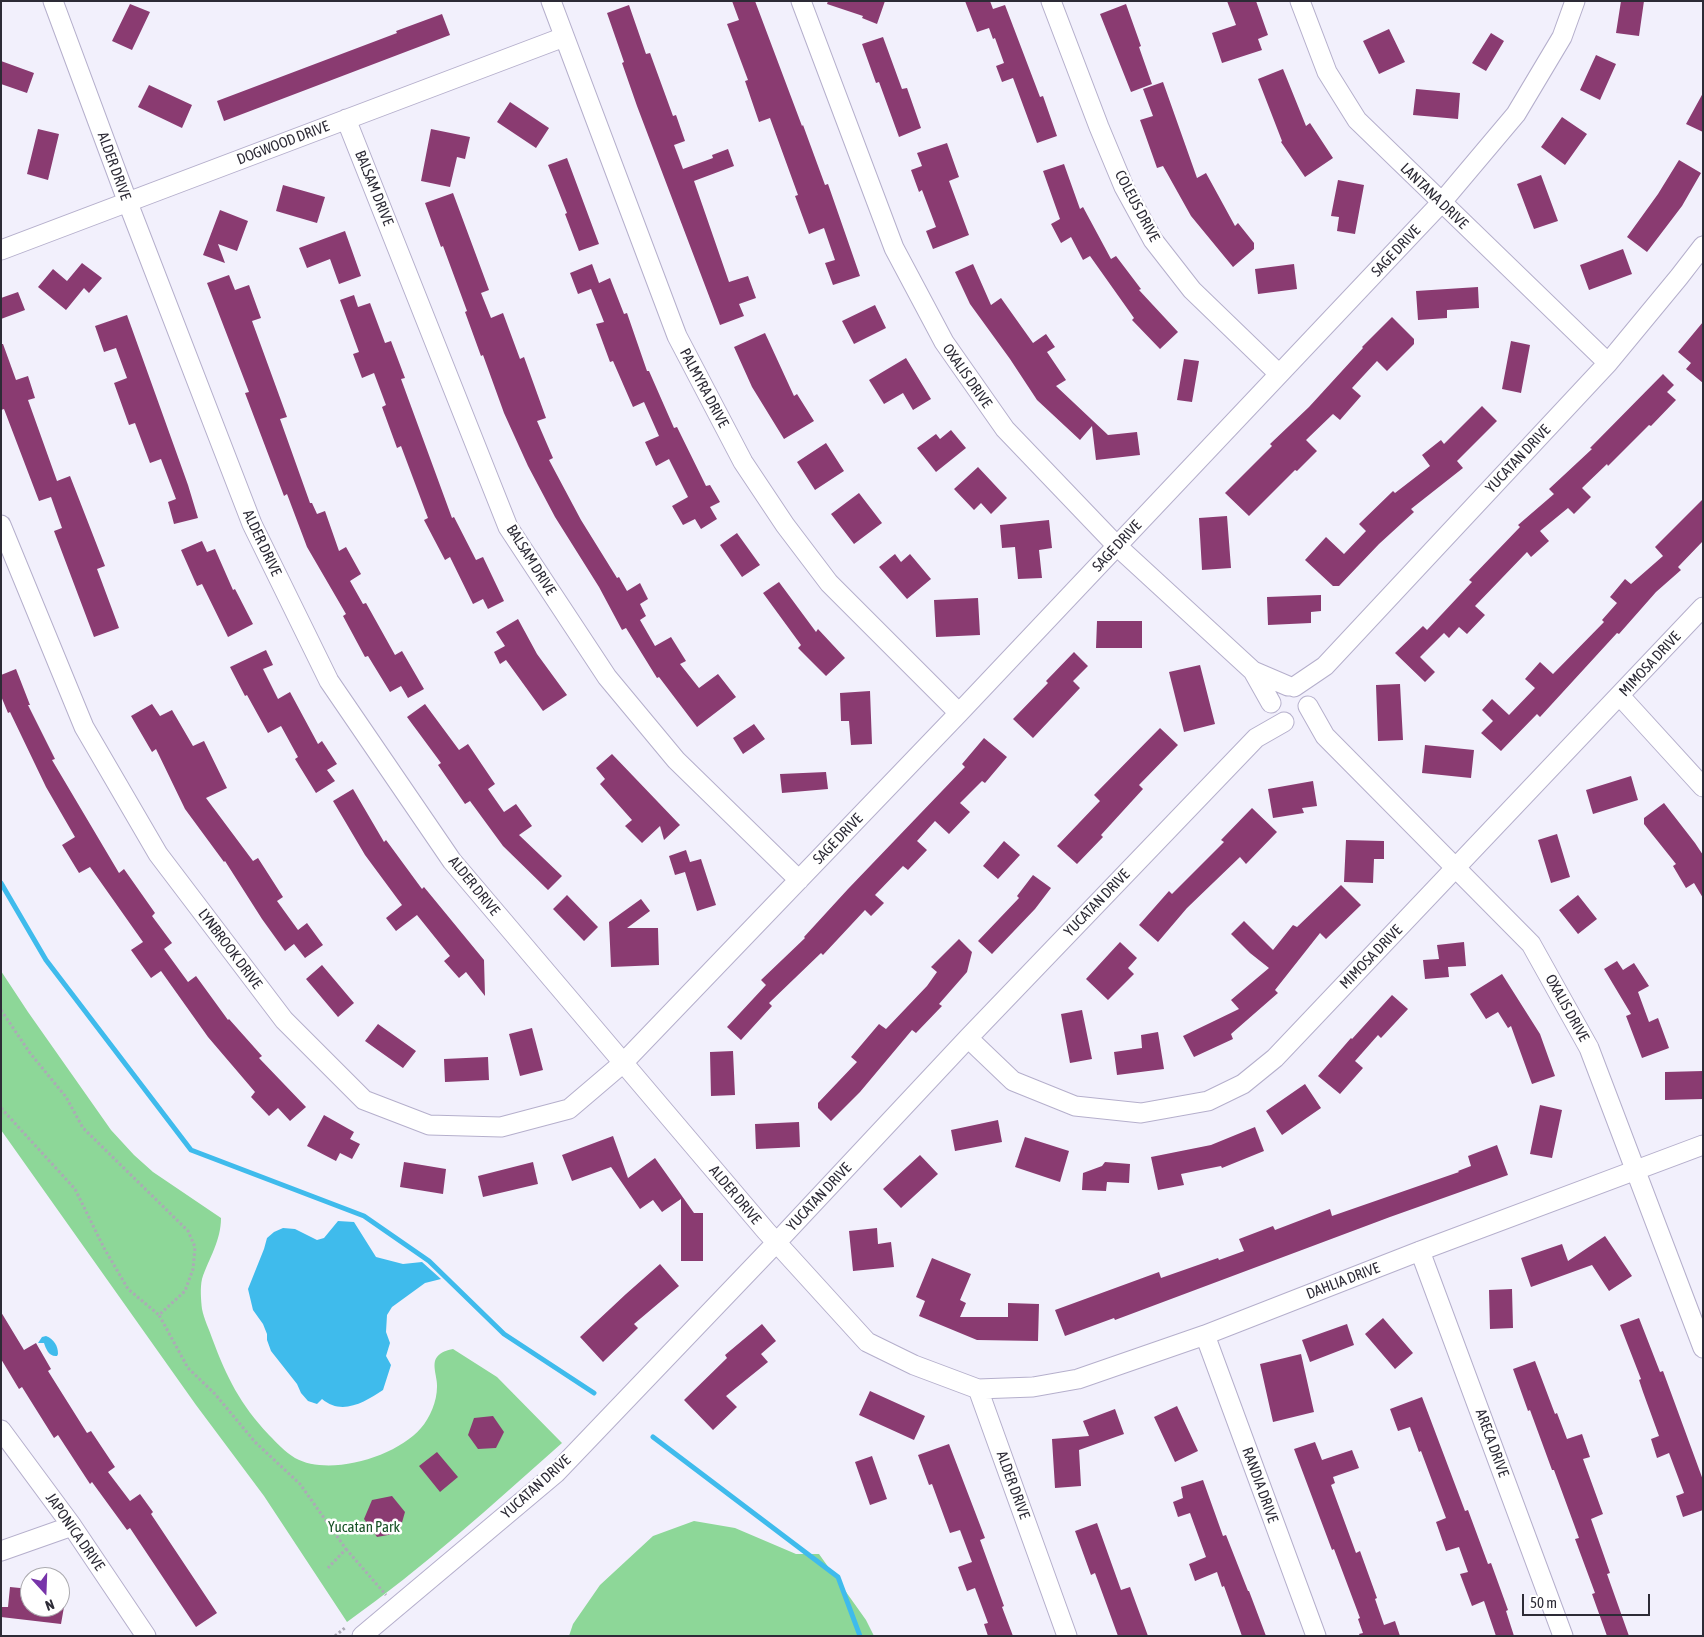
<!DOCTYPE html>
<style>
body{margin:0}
#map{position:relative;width:1704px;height:1637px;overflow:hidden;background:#f2f0fc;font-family:"Asap Condensed",sans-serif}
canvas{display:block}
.frame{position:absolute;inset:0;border:2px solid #2d2b36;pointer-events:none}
.north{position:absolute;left:20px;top:1567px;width:50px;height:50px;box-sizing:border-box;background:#fff;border:1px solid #abaaaf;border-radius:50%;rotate:160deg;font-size:14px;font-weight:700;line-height:20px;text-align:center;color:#2d2b36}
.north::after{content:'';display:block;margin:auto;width:18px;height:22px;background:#7734a9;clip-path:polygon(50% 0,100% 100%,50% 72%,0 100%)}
.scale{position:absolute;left:1522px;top:1594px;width:128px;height:22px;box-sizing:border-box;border:2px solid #2d2b36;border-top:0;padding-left:6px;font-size:15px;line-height:18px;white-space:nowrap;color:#2d2b36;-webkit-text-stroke:4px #fff;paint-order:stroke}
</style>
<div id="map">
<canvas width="1704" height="1637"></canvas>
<div class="frame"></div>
<div class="north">N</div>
<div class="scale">50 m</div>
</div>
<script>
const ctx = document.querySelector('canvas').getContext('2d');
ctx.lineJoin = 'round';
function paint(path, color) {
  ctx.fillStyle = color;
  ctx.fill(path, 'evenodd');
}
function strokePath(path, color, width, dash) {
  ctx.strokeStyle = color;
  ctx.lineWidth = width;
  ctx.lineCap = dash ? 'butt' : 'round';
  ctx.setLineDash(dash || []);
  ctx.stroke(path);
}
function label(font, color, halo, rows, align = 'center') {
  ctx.font = font + ' "Asap Condensed",sans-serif';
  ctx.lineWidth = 5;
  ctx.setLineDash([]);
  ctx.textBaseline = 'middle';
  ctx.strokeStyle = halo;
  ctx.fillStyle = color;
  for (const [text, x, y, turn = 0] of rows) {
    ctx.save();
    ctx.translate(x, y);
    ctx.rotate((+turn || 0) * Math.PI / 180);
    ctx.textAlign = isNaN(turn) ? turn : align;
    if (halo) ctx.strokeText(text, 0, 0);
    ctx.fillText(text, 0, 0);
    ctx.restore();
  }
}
paint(new Path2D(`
 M1 971 28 1012 111 1130 134 1155 153 1172 221 1218C221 1241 209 1258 202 1279 200 1288 201 1300 202 1309 204 1319 209 1329 212 1338 227 1378 240 1404 269 1435 277 1443 285 1452 295 1458 329 1477 396 1457 421 1428 430 1418 437 1401 437 1387 438 1379 431 1364 437 1357 441 1352 447 1350 453 1349L497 1377 562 1443C492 1505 423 1568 347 1622L264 1496 196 1405 1 1130Z
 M694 1521 735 1528 796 1554H819L866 1620 874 1636H569L573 1624 600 1585 653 1536Z`), '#8dd798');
paint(new Path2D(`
 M338 1221 354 1222 376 1257 403 1264 422 1262 441 1279 425 1283 392 1307 387 1315 386 1332 390 1343 386 1356 391 1365 383 1390C365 1402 342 1416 322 1399L317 1404 308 1401 301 1393 297 1384 271 1351 267 1340V1334L263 1324 253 1310 248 1289 264 1249 267 1238 274 1232 283 1228 295 1229 317 1240 324 1238Z
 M46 1336C54 1339 58 1346 58 1354L57 1356C49 1357 46 1349 44 1343H38L42 1337Z`), '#3fbbec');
strokePath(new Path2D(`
 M1 883 46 960 191 1150 364 1216 429 1261 504 1334 594 1393
 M653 1437 838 1577 860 1636`), '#3fbbec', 5);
paint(new Path2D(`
 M732 1H755L802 126 803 125 825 185 828 184 860 276 833 285 825 263 835 260 824 228 809 234 795 196 798 195 770 118 759 122 745 81 748 80 727 24 739 20Z
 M828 1H885L877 24 862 18 863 16 827 4Z
 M965 1H990L993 9 1005 5 1040 97 1043 96 1057 136 1037 143 1013 78 1002 82 996 66 1004 63 995 38 993 39 989 28 977 32Z
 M1227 1H1256L1268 35 1258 39 1262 50 1222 63 1212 33 1236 25Z
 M1621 1H1644L1639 36 1616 33Z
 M130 4 150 12 132 50 112 41Z
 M1126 4 1141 46 1139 47 1152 84 1131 92 1100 14Z
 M629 5 646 54 650 53 673 116 676 115 685 141 674 145 683 169 713 158 712 155 728 149 734 166 694 181 729 282 748 276 756 298 739 304 744 316 720 325 637 106 622 63 624 62 607 13Z
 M442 14 450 35 224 121 217 101 397 33 396 31Z
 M1389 29 1405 62 1379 74 1363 41Z
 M1491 33 1504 41 1486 71 1472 63Z
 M883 37 902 89 907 88 921 128 899 137 879 82 876 83 862 44Z
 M1596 55 1616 64 1600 100 1580 90Z
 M1 61 34 73 27 93 1 84Z
 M1283 69 1306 126 1310 123 1333 158 1305 177 1281 142 1282 141 1258 79Z
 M1163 82 1197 178 1206 173 1235 226 1238 223 1254 243V249L1233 267 1191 216 1163 166 1157 168 1140 120 1153 116 1143 89Z
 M149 85 192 105 182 128 138 107Z
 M1416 89 1460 93 1458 119 1413 115Z
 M1703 93V132L1686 124Z
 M510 102 549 128 536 148 497 122Z
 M1562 117 1587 134 1565 165 1541 147Z
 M38 129 59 134 48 180 27 174Z
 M431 129 470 137 465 159 457 157 450 187 421 181Z
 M947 143 959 177 949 181 969 235 933 249 926 231 936 227 922 190 919 192 911 170 922 166 917 153Z
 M567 158 599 244 579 251 565 214 567 213 548 165Z
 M1679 160 1701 173 1682 206 1647 252 1627 237 1658 194Z
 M1064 164 1080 209 1083 207 1111 259 1116 256 1141 289 1139 290 1178 332 1160 349 1132 320 1134 318 1090 256 1083 260 1071 237 1061 243 1051 224 1060 219 1043 171Z
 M1541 175 1558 221 1534 229 1517 184Z
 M1338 180 1364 185 1355 234 1337 231 1339 217 1331 216Z
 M283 185 325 197 317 223 276 211Z
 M453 193 489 290 481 293 491 318 503 313 520 359 524 357 546 418 537 421 553 458 549 460 581 520 617 578 619 577 627 591 640 583 648 599 640 604 646 616 640 620 655 646 671 637 686 661 680 664 699 688 718 674 736 697 697 727 659 677 657 678 626 628 622 630 599 587 555 517 528 466 504 413 483 355 481 356 465 312 467 311 443 246 441 247 425 203Z
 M220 210 248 221 237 251 218 244 225 263 203 255Z
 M345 231 361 276 339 284 330 259 307 268 299 248Z
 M1623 249 1632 274 1589 290 1580 265Z
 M82 263 102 278 89 293 84 288 66 310 38 287 53 269 67 281Z
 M592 264 599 283 610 278 624 314 627 313 647 371H649L674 428 677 427 706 486 710 485 720 502 710 507 717 519 701 529 695 519 683 525 672 506 688 497 669 459 656 466 645 442 659 436 644 402 633 407 613 361 610 362 596 324 604 322 591 289 578 294 570 273Z
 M973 264 991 305 1001 298 1033 343 1046 334 1055 347 1047 352 1066 380 1056 386 1108 435 1137 432 1140 455 1096 460 1092 426 1080 440 1037 400 1010 359 970 304 955 272Z
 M1294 264 1297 289 1258 294 1255 269Z
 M229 275 235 290 249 285 261 318 252 321 287 417 280 419 310 503H312L317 514 325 511 339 551 346 547 361 574 350 581 363 604 366 603 395 655 402 651 424 689 408 698 401 686 390 692 368 656 365 657 343 616 346 614 307 547 287 494 284 496 245 393 249 392 207 283Z
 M1478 287 1479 308 1447 310V318L1418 320 1416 291Z
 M18 292 25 310 1 319V298Z
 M354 295 358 307 370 303 385 343 391 341 405 378 401 379 452 518 454 517 476 560 483 557 504 601 488 609 483 599 473 604 450 557 445 560 424 520 428 518 401 446 397 448 382 407 386 405 374 373 362 378 353 354 359 352 340 300Z
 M875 305 886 328 854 344 842 321Z
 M127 315 188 485 198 518 174 524 168 502 176 499 161 459 150 463 135 423 129 425 114 383 127 378 116 348 104 352 95 326Z
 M1392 317 1414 339V344L1387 371 1377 361 1352 388 1361 396 1340 420 1333 414 1306 440 1317 451 1297 471 1295 470 1249 516 1225 493 1272 446 1270 444 1309 407 1363 348 1362 347Z
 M1703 322V383L1686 369 1691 363 1678 352Z
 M765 333 794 396 797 394 814 421 784 439 752 387 734 347Z
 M1511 341 1530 345 1521 393 1502 389Z
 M1 344H3L16 380 28 376 35 398 28 400 57 481 70 476 105 566 97 569 119 628 94 637 54 531 62 528 51 497 39 501 4 409 1 410Z
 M906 358 931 399 913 410 903 393 884 404 869 380Z
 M1184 359 1199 361 1192 402 1177 400Z
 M1663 374 1674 385 1667 392 1676 400 1651 426 1649 425 1608 466 1607 464 1582 488 1591 497 1574 514 1568 508 1540 531 1549 541 1531 557 1527 552 1475 606 1485 615 1467 634 1459 627 1449 638 1444 633 1420 657 1435 672 1425 682 1395 653 1423 626 1427 630 1472 582 1469 580 1520 527 1518 525 1554 494 1549 489 1592 449 1590 448Z
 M1482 406 1497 421 1457 461 1463 468 1411 509 1414 512 1379 544 1339 586H1333L1305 560 1326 537 1344 554 1366 531 1359 524 1393 491 1395 493 1430 466 1422 455 1441 440 1444 444Z
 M951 430 966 448 936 472 917 448 936 434 940 439Z
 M826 443 844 471 815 490 797 462Z
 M978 467 1007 498 991 514 981 503 974 510 954 489Z
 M859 493 882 523 854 544 831 514Z
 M1703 499V541L1678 567 1681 570 1656 592 1619 634 1617 633 1540 717 1537 714 1501 751 1481 733 1493 721 1482 710 1492 699 1509 715 1535 688 1525 679 1540 662 1553 674 1604 622 1602 620 1617 603 1610 597 1625 579 1631 584 1663 556 1655 547Z
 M1227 516 1231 568 1202 570 1199 518Z
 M1049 520 1052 548 1039 550 1042 578 1018 579 1015 547 1002 548 1000 525Z
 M737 533 760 565 742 577 720 545Z
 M202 541 207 552 215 549 233 590 235 589 253 624 228 637 202 584 197 586 181 550Z
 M895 554 901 562 910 554 931 579 907 599 879 567Z
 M779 582 816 632 818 629 845 658 826 676 798 648 801 645 763 593Z
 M1321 595V611L1311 612V623L1268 625 1267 597Z
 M978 598 980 635 936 637 934 600Z
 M518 619 537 654 567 695 543 711 506 660 500 664 494 652 505 646 496 632Z
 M1097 621H1142V648H1096Z
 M266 650 273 665 263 669 278 699 290 692 318 744 322 741 337 764 327 770 335 781 316 793 295 759 298 757 281 726 268 733 247 695 245 696 230 667Z
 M1074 652 1088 666 1073 681 1080 688 1033 738 1013 719 1048 683 1046 681Z
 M1200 665 1215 724 1184 732 1169 672Z
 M16 669 30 705H28L55 759 52 760 119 873 124 869 155 913 152 916 172 943 164 949 188 982 196 976 228 1020 229 1019 262 1056 259 1058 306 1107 290 1121 278 1108 269 1116 251 1097 255 1092 208 1037 161 971 151 978 131 950 143 942 90 867 79 873 62 845 75 837 46 787 10 712 8 713 1 696V675Z
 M1400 684 1403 740 1378 741 1376 685Z
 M870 691 872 744 851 745 849 721H841L840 693Z
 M152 704 160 716 172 710 193 746 204 741 227 788 206 798 253 861 258 858 283 897 277 901 298 930 307 923 323 945 305 958 294 944 285 951 262 919 225 861 224 862 185 809 156 749 152 752 131 716Z
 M425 704 459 750 468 744 495 784 488 789 504 812 516 804 532 826 519 835 562 876 548 890 503 846 470 801 465 804 438 765 441 763 407 717Z
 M754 724 765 739 743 754 733 738Z
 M1160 728 1178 745 1139 785 1143 789 1101 835 1103 837 1077 864 1057 846 1100 801 1094 795Z
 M984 738 1007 757 985 783 982 781 960 803 970 812 949 834 935 821 917 841 927 850 908 870 903 866 875 895 884 903 871 916 865 910 823 955 821 953 769 1003 772 1006 741 1040 727 1027 766 985 761 980 805 938 804 937 848 889 965 767 962 764Z
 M1425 745 1474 750 1471 778 1422 773Z
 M612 754 680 825 664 840 660 826 642 843 625 826 632 820 600 784 605 779 596 768Z
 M826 772 828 789 782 793 780 774Z
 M1631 776 1638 800 1593 814 1586 790Z
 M1313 781 1317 806 1302 808 1304 813 1273 818 1268 789Z
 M353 789 384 842 386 840 422 889 424 887 484 960 485 996 466 972 459 978 444 961 450 956 417 915 396 931 386 918 402 905 365 855 333 801Z
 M1664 803 1695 843 1703 855V898L1694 883 1686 888 1673 866 1676 864 1644 824V818Z
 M1252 808 1277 832 1246 864 1240 857 1187 908 1158 942 1139 925 1169 891 1172 894 1224 842 1221 840Z
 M1557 834 1570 877 1551 883 1538 840Z
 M1346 840 1384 841V859H1374L1373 883 1344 882Z
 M1004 841 1020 855 998 879 983 866Z
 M686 850 690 862 701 859 716 905 697 911 685 872 675 875 669 856Z
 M1033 875 1051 888 1035 909 992 954 978 941 1019 898 1017 896Z
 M1341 885 1361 905 1326 939 1320 933 1275 990 1278 993 1231 1034 1233 1039 1194 1057 1183 1036 1239 1009 1231 1000 1269 968 1250 953 1231 934 1244 921 1273 950 1293 925 1297 927Z
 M567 895 598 927 584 941 553 909Z
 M1578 895 1597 919 1578 934 1559 910Z
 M641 899 650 911 627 928H658L659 965 611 967 609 922Z
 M959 939 972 952 967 972 939 1004 942 1006 916 1033 912 1030 860 1092 831 1121 818 1108V1103L857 1062 851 1057 879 1024 886 1029 927 986 937 972 931 967Z
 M1120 942 1137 958 1128 968 1134 974 1108 1000 1086 979Z
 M1464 942 1466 966 1448 967 1449 977 1425 979 1423 960 1439 959 1437 945Z
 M1617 961 1623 970 1634 963 1649 986 1638 992 1649 1022 1658 1018 1669 1048 1642 1058 1626 1016 1631 1014 1604 969Z
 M322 965 354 1003 338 1017 306 979Z
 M1502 974 1540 1034 1555 1076 1532 1084 1511 1026 1508 1028 1498 1012 1486 1019 1470 994Z
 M1392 995 1408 1009 1381 1038 1378 1035 1355 1061 1363 1068 1340 1094 1318 1076 1351 1038 1352 1039Z
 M1082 1010 1092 1059 1070 1063 1061 1014Z
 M378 1024 416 1051 403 1068 365 1041Z
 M532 1028 543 1070 520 1076 509 1034Z
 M1158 1032 1164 1069 1117 1075 1114 1052 1142 1048 1141 1035Z
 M733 1051 735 1095 711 1096 710 1052Z
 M488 1057 489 1080 445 1082 444 1059Z
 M1703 1071V1099L1665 1100V1072Z
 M1305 1084 1321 1108 1282 1135 1266 1111Z
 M1540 1105 1562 1110 1552 1158 1530 1154Z
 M324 1115 354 1132 350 1139 360 1144 352 1159 340 1153 336 1161 307 1146Z
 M998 1120 1002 1142 955 1151 951 1130Z
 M799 1122 800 1147 756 1149 755 1124Z
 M1255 1127 1264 1151 1222 1168 1221 1166 1181 1174 1184 1185 1158 1190 1151 1157 1211 1145Z
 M613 1136 628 1178 655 1158 694 1213H703V1261H681V1199L662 1212 653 1200 640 1209 611 1167 572 1181 562 1155Z
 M1025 1137 1069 1151 1060 1182 1015 1167Z
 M1497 1145 1508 1175 1390 1217 1115 1320 1114 1318 1065 1336 1055 1310 1159 1272 1161 1278 1218 1258 1219 1260 1244 1251 1239 1239 1273 1226 1275 1230 1330 1209 1332 1216 1459 1172 1458 1171 1471 1166 1468 1156Z
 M920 1155 938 1174 901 1208 883 1189Z
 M404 1162 446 1169 443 1194 400 1187Z
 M533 1162 538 1184 483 1197 478 1176Z
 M1105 1162 1130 1164 1129 1183 1107 1182 1106 1191 1082 1190 1083 1173 1102 1166Z
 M877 1228 878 1244 891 1242 894 1267 853 1271 849 1231Z
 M1605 1236 1632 1276 1609 1291 1592 1265 1531 1287 1521 1258 1562 1244 1568 1261Z
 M932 1258 971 1274 960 1300 966 1303 960 1317H1008V1303L1039 1304 1038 1341 977 1340 919 1316 925 1301 916 1297Z
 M660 1264 679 1286 634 1324 638 1328 603 1362 580 1337 626 1294Z
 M1512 1289 1513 1328 1490 1329 1489 1290Z
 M1 1312 24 1350 36 1343 51 1369 48 1371 87 1433 91 1431 115 1467 108 1472 130 1501 140 1494 153 1512 151 1514 217 1613 196 1627 130 1528 127 1530 92 1482 90 1484 58 1435 54 1438 22 1387 19 1389 1 1359Z
 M1383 1318 1413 1353 1395 1369 1365 1334Z
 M1639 1318 1660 1372 1663 1371 1703 1480V1510L1683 1517 1676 1496 1684 1493 1669 1453 1657 1458 1651 1439 1659 1436 1643 1392 1639 1380 1641 1379 1620 1325Z
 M762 1324 776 1341 761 1354 768 1362 726 1396 737 1407 713 1430 684 1400 727 1358 725 1355Z
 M1347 1324 1354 1345 1310 1362 1302 1340Z
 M1301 1354 1314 1412 1273 1422 1260 1364Z
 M1535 1361 1555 1414 1557 1413 1567 1439 1582 1434 1590 1457 1583 1459 1603 1514 1591 1519 1610 1573 1607 1574 1629 1636H1607L1592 1594 1595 1593 1575 1539 1579 1538 1554 1470H1552L1530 1410 1528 1411 1513 1369Z
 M870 1391 925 1416 914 1440 859 1415Z
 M1422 1397 1465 1511 1468 1510 1488 1564 1491 1563 1508 1610 1506 1611 1514 1636H1496L1484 1601 1472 1606 1460 1574 1468 1572 1459 1547 1446 1551 1436 1522 1446 1518 1421 1451 1419 1452 1410 1427 1398 1431 1390 1409Z
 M1177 1406 1198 1451 1175 1462 1154 1417Z
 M1115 1409 1124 1434 1079 1450 1081 1486 1055 1488 1052 1439 1089 1436 1083 1421Z
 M493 1416 504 1432 496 1448 478 1449 468 1435 474 1418Z
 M1315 1442 1322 1460 1352 1450 1359 1468 1333 1477 1335 1483 1331 1485 1356 1553 1360 1551 1377 1598 1375 1599 1384 1625 1395 1621 1400 1636H1360L1359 1634 1363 1633 1358 1619 1360 1618 1334 1549 1332 1550 1294 1449Z
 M949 1444 985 1538 980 1540 1004 1606 1002 1607 1013 1636H988L984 1624 988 1623 975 1588 967 1591 958 1567 972 1562 960 1530 950 1533 932 1484 929 1485 918 1455Z
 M437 1452 458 1477 440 1492 419 1466Z
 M872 1456 887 1499 870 1505 855 1462Z
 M1203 1480 1223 1536 1226 1535 1248 1591H1249L1266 1636H1242L1224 1586 1222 1587 1217 1572 1195 1581 1189 1564 1206 1557 1190 1513 1178 1517 1173 1502 1183 1498 1181 1487Z
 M392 1496 405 1512 399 1533 377 1537 364 1519 372 1500Z
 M1097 1523 1121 1590 1130 1587 1148 1636H1118L1095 1573 1091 1575 1075 1531Z
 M10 1587 30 1589V1607H64L61 1624 1 1617V1607H8Z`), '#8a3b71');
const minor = new Path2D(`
 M53 1 128 203 252 524 329 681 452 861 766 1231 867 1342 914 1365 978 1389 1033 1387 1078 1379 1205 1335 1420 1251 1703 1145
 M551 1 677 336 743 462 785 525 829 583 959 713
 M801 1 894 248 944 342 1005 429 1117 546 1253 671 1271 703
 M1051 1 1099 127 1124 187 1153 240 1192 290 1279 374
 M1300 1 1327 72 1357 120 1608 363
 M346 119 508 527 607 677 676 760 799 880
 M1 250 564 37
 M1 525 84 727 158 854 284 1020 364 1100 429 1125 501 1127 569 1109 623 1063 959 713 1441 203 1516 114 1562 37 1575 1
 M1253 671 1288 686
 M1294 687 1325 666 1608 363 1679 277 1703 246
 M1620 696 1703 787
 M1308 706 1325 736 1531 944 1589 1048 1703 1348
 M968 1038 1013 1081 1075 1106 1141 1113 1208 1101 1243 1084 1275 1058 1703 607
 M1420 1251 1563 1636
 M1205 1335 1316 1636
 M978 1389 1067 1636
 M1 1430 72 1526 146 1636
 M1 1551 72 1526
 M362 1636 556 1473 776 1243 968 1038 1256 738 1284 722`);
strokePath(minor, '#b5afcc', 21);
strokePath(new Path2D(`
 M1 1010 30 1053 66 1097 83 1128 188 1231 195 1247 193 1269 185 1291 159 1315 188 1368 215 1394 255 1442 300 1484 346 1549 328 1568
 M1 1108 75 1189 104 1248 128 1289 159 1315
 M346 1549 386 1595
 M335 1636 346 1627`), '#acaab6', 3, [2.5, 2.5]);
strokePath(minor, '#fff', 19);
label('15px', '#2d2b36', '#fff', [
 ["DOGWOOD DRIVE",283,143,-21],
 ["ALDER DRIVE",114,166,70],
 ["BALSAM DRIVE",374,188,68],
 ["LANTANA DRIVE",1434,196,44],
 ["COLEUS DRIVE",1137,206,62],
 ["SAGE DRIVE",1396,251,-47],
 ["OXALIS DRIVE",967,376,55],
 ["PALMYRA DRIVE",704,388,62],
 ["YUCATAN DRIVE",1518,459,-47],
 ["ALDER DRIVE",262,543,65],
 ["SAGE DRIVE",1117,546,-47],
 ["BALSAM DRIVE",531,560,58],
 ["MIMOSA DRIVE",1650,664,-47],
 ["SAGE DRIVE",838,839,-46],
 ["ALDER DRIVE",474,886,51],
 ["YUCATAN DRIVE",1097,903,-46],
 ["LYNBROOK DRIVE",230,949,53],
 ["MIMOSA DRIVE",1371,957,-46],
 ["OXALIS DRIVE",1567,1008,61],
 ["ALDER DRIVE",735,1195,50],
 ["YUCATAN DRIVE",819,1197,-47],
 ["DAHLIA DRIVE",1343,1281,-21],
 ["ARECA DRIVE",1492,1443,70],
 ["ALDER DRIVE",1013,1485,70],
 ["RANDIA DRIVE",1260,1485,70],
 ["YUCATAN DRIVE",536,1487,-42],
 ["JAPONICA DRIVE",75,1532,55]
]);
label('15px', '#175125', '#fff', [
 ["Yucatan Park",364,1527]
]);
</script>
